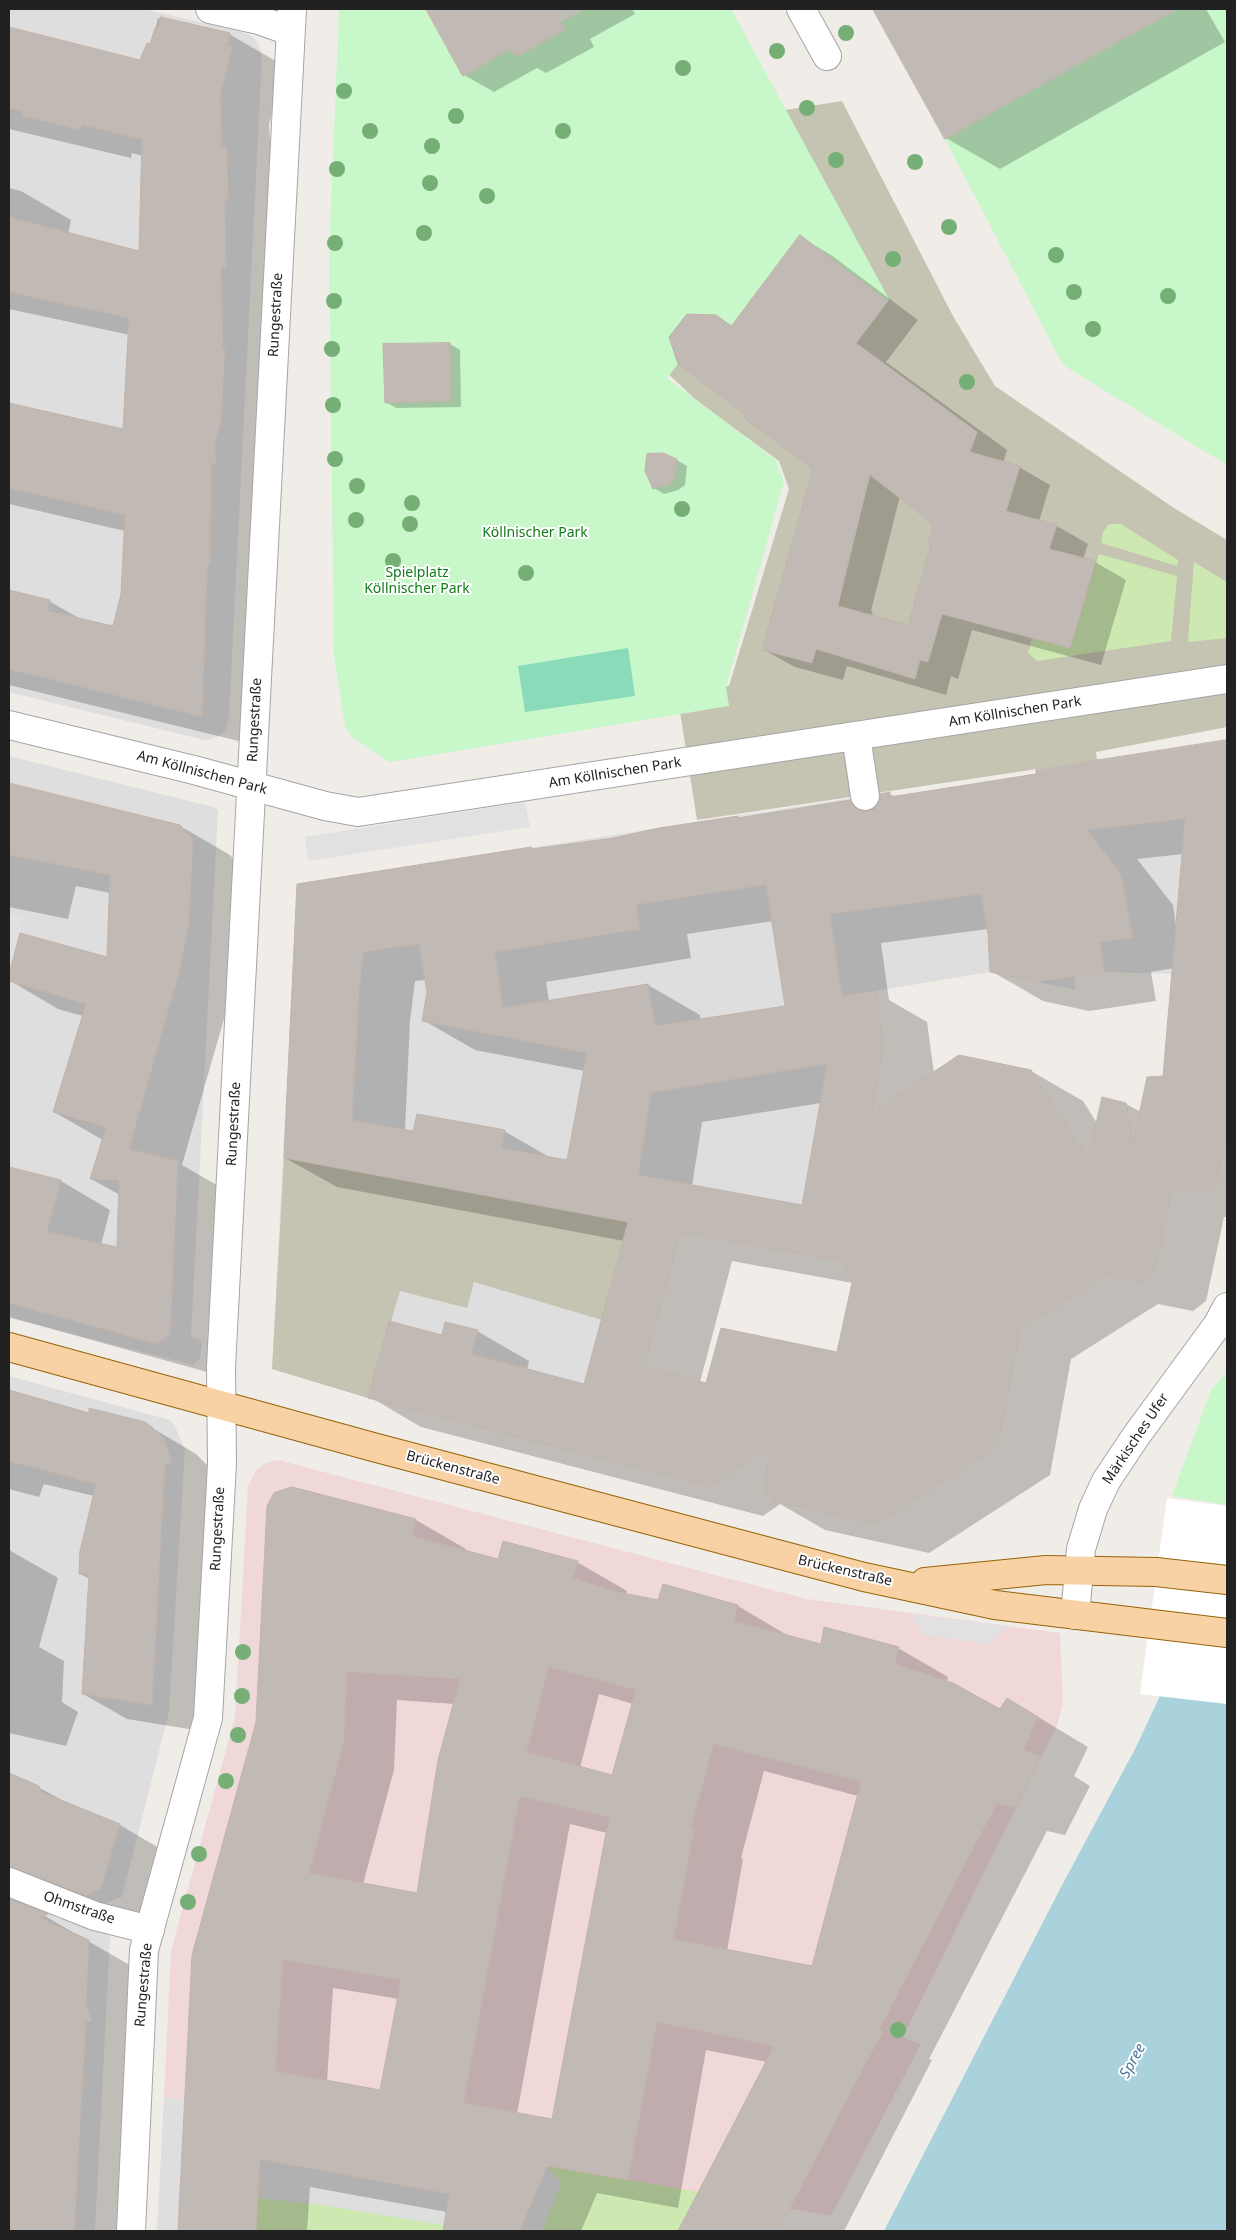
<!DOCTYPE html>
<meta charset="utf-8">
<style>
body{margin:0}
#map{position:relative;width:1236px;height:2240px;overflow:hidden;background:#f0ede8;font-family:"Noto Sans",sans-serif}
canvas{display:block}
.frame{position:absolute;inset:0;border:10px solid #212121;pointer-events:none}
</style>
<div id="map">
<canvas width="1236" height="2240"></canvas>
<div class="frame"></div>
</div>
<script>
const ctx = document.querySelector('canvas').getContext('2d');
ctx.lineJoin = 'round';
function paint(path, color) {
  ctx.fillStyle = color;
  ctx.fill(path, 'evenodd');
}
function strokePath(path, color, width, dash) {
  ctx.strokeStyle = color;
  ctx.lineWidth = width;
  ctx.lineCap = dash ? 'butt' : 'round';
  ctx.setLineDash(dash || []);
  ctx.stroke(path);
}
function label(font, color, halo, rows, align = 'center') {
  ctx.font = font + ' "Noto Sans",sans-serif';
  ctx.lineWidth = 4;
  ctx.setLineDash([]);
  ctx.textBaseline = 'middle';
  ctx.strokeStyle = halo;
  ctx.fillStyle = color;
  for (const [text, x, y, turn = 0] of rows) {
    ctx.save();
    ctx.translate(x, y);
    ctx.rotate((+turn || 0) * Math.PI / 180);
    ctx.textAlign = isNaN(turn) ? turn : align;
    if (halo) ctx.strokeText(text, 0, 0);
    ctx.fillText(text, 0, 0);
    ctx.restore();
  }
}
paint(new Path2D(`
 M9 9H144L242 32 253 37 259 45 262 58 229 717 226 729 219 736 212 739 204 740 9 692Z
 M1227 740V983L1168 974 1105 972 1075 976V990L990 972 876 991 883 1046 846 1262 628 1222 567 1450 368 1398 272 1369 297 884 865 796 890 792 891 797 1036 774V770Z
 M9 756 213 807 218 810 191 1337 200 1339 202 1344 200 1359 193 1365 9 1318Z
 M9 1376 170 1420 175 1426 185 1450 169 1712 122 1897 99 1905 9 1868Z
 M9 1897 60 1919 67 1916 108 1934 110 1937 95 2231H9Z
 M164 2097 698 2192 790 2209 778 2231H157Z`), '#dedede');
paint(new Path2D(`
 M278 1460 807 1599 1060 1633 1063 1703 1057 1725 903 2037 921 2044 831 2216 164 2097 171 1951 235 1717 248 1486 257 1469 266 1463Z`), '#f0d8d8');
paint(new Path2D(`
 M842 101 953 316 995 386 1174 508 1227 540V727L1096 752 1097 760 697 820 677 693 729 686 789 489 779 461 696 400 660 366 633 239 779 111Z
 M284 1158 628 1222 602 1320 474 1282 467 1308 400 1291 368 1398 272 1369Z`), '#c5c4b3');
paint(new Path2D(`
 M1109 524H1121L1178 560 1177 566 1101 543 1103 532Z
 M1099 554 1177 576 1171 641 1037 661 1028 653 1032 638 1070 648Z
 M1194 562 1227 582V638L1188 642Z
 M547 2166 698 2192 678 2231H542L562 2183Z
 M258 2198 323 2205 444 2225 443 2231H256Z`), '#cde8b0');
paint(new Path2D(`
 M339 9H426L463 75 511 49 516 57 565 30 561 22 585 9H731L889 299 888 301 736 330 716 315 687 314 669 337 678 364 667 378 775 459 784 482 726 687 729 706 390 762 352 737 345 726 334 657 329 252Z
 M1178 9H1227V465L1063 365 945 139Z
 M1227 1372V1505L1172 1496 1211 1390Z`), '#c8f7ca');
paint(new Path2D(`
 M628 648 635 696 525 712 518 666Z`), '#8adbba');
paint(new Path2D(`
 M525 802 530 827 308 861 305 837Z
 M9 914 24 918 9 969Z
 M910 1614 1008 1626 988 1644 924 1635Z`), '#e1e1e1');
paint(new Path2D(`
 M1227 1539V2231H884L1060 1889 1136 1747 1184 1645Z`), '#aad2dc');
paint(new Path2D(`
 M1167 1498 1227 1506V1704L1140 1694Z`), '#fff');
paint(new Path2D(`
 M428 9H632L635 14 590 39 594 47 546 73 537 68 494 92 464 75Z
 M874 9H1206L1225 42 1000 169 946 138Z
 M158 18 229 34 279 63 281 77 269 125 272 174 251 744 9 685V591L49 601 84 621 114 628 122 594 125 531 9 504V404L125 431 130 335 9 309V188L21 191 71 220 68 234 140 252 143 156 132 153 131 158 9 129V28L140 61 151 45Z
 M800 237 831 255 918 320 886 362 1007 450 1003 463 1019 467 1050 485 1039 521 1057 526 1088 544 1083 559 1095 562 1126 580 1101 665 972 630 958 679 951 676 946 695 847 666 843 680 795 667 764 650 814 469 747 414 715 316 733 326ZM900 496 935 523 929 543 932 545 909 627 871 616 873 612 871 611Z
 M450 344 460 350 461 407 396 408 386 402Z
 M677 460 687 466 685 485 678 490 664 494 654 488Z
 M1227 741V1217H1224L1206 1301 1193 1311 1158 1304 1071 1359 1050 1475 929 1553 825 1530 780 1504 763 1516 421 1427 370 1397 443 1336 477 1331 529 1361 527 1370 585 1385 624 1241 337 1187 285 1158 299 885 531 848 534 850 613 839 738 817 741 819 850 801 869 812 876 809 889 794 896 797 1038 775 1037 771ZM1183 854 1176 926 1173 905 1137 859ZM773 921 787 1007 700 1020V1015L648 985 549 1001 546 982 691 958 687 934ZM988 929 991 971 1043 1001 1089 1011 1156 1001 1151 972 1174 968 1164 1077 1141 1112 1126 1104 1097 1123 1083 1101 1031 1071 934 1073 927 1022 889 1000 881 943ZM426 980 428 992 423 1020 475 1050 585 1071 568 1161 551 1158 504 1131H405L410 1021 415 981ZM821 1103 803 1207 692 1186 702 1122ZM732 1261 853 1283 838 1353 707 1384 700 1382Z
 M9 784 180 826 230 855 242 869 230 998 182 1165 227 1191 207 1372 9 1317V1167L61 1181 110 1210 101 1245 119 1248 120 1195 91 1179 103 1140 54 1112 83 1016 58 1009 9 980 21 935 108 959 110 893 76 886 68 919 9 907Z
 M9 1393 90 1415 144 1423 196 1454 208 1466 215 1488 195 1730 127 1719 83 1694 90 1579 80 1574 94 1496 44 1484 39 1497 9 1489Z
 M288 1488H297L416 1520 466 1549 465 1551 499 1560 577 1562 627 1591 626 1595 659 1602 738 1606 787 1635V1636L822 1645 898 1648 948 1677 947 1682 1001 1711 1008 1699 1088 1747 1074 1776 1090 1786 1065 1835 1047 1831 929 2059 932 2060 844 2231H680L767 2062 706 2050 678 2208 597 2193 581 2231H444L447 2212 310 2187 307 2231H180L193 1955 257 1722ZM599 1694 633 1704 613 1777 580 1768ZM397 1700 455 1704 418 1894 363 1884 394 1770ZM764 1771 858 1796 813 1968 727 1951 743 1859 741 1858ZM570 1824 607 1833 553 2120 517 2114ZM333 1988 399 1999 381 2092 327 2082Z
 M9 1550 58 1578 39 1647 64 1661 62 1702 78 1712 66 1746 9 1733Z
 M9 1775 38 1787 69 1804 120 1825 164 1851 145 1913 131 1920 38 1902V1912L133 1967 119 2231H9V2069L38 2001 9 1989V1900L16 1901 9 1897Z`), '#0003');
const building = new Path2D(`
 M426 9H553L565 30 516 57 511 49 463 76Z
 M873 9H1176L945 139Z
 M161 17 230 33 228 46 232 47 220 96 222 146 227 147 228 201 225 200 226 267H221L223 348H225L221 422 215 443 216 464H211L210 564H208L206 597 202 717 9 669V590L50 600 48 611 113 626 121 594 125 515 9 488V403L123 429 129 318 9 292V217L139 251 142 139 82 125 81 130 22 116 23 112 9 108V27L140 60 147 43 150 44 155 28 158 29Z
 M800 235 888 301 856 343 977 432 970 452 1020 466 1006 511 1057 525 1049 549 1096 561 1070 648 942 614 928 662 920 660 915 679 816 649 812 663 762 650 813 469 743 417 745 414 678 364 669 337 687 314 716 315 731 326ZM870 475 933 524 928 544H931L908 625 838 606Z
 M450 343 451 401 385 403 383 344Z
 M663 453 677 459 675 479 668 485 653 489 645 471 647 454Z
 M1227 740V1130L1216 1182 1202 1192 1172 1188 1155 1271 1141 1282 1106 1275 1020 1330 998 1446 877 1524 772 1501 771 1496 763 1494 770 1445 711 1487 368 1398 389 1321 442 1335 445 1322 478 1330 471 1354 584 1384 628 1222 284 1158 297 884 531 847 532 849 613 838 659 828 738 816V818L850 800 853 806 859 810 867 811 875 808 880 801V794L890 792V797L1036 774V770ZM1185 819 1163 1076 1147 1077 1133 1144 1126 1103 1102 1097 1088 1159 1031 1070 959 1055 872 1113 883 1046 876 991 842 996 830 914 981 894 988 934 990 972 1037 982 1105 972 1100 942 1133 938 1121 874 1087 830ZM766 885 785 1006 655 1026 648 984 503 1008 495 952 640 929 636 905ZM419 944 427 992 422 1021 587 1053 567 1160 502 1148 505 1130 417 1114 413 1131 352 1120 359 990 364 952ZM827 1064 802 1205 638 1175 651 1093ZM681 1232 846 1262 843 1276 853 1278 837 1352 721 1328 706 1383 645 1366Z
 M9 783 180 825 193 839 189 922 180 969 129 1149 178 1161 170 1334 157 1344 9 1303V1167L61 1180 47 1232 117 1247 119 1180 90 1179 106 1127 53 1112 86 1004 9 981V974L20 933 107 957 110 875 9 855Z
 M9 1390 89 1413V1408L145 1422 152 1427 164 1439 172 1463H165L152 1705 82 1694 89 1575 79 1574 80 1551 96 1484 9 1461Z
 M292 1487 416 1519 412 1536 498 1559 503 1541 578 1561 573 1578 618 1592 658 1600 663 1584 738 1605 734 1621 821 1644 824 1627 899 1647 895 1664 953 1683 1000 1709 1007 1698 1038 1717 1024 1750 1041 1756 1015 1808 997 1803 879 2030 883 2031 778 2231H678L774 2046 657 2022 628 2180 547 2166 520 2231H443L449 2194 260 2159 256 2231H178L192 1955 256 1722 267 1506 274 1493ZM549 1667 636 1690 612 1775 527 1752ZM347 1672 460 1679 438 1760 417 1893 309 1873 344 1741ZM714 1744 861 1782 812 1966 674 1939 694 1829H691ZM520 1796 609 1817 552 2119 464 2103ZM283 1960 401 1980 380 2090 276 2071Z
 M9 1773 39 1786 41 1792 120 1824 101 1888 86 1896 9 1867Z
 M9 1899 48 1914 40 1918 89 1940 86 2005 92 2021 86 2022 74 2231H9Z`);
paint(building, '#c1b9b4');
strokePath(building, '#c2b4aa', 1);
const minor = new Path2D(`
 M210 9 259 20 290 31
 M801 9 827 56
 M9 725 194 770 325 806 358 812 1227 679
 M856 736 865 796
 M1075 1615 1081 1549 1093 1509 1106 1481 1136 1436 1218 1324 1227 1307
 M9 1882 95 1916 150 1930
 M131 2231 144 1950 208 1718 222 1464 221 1367 292 9`);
const major = new Path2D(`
 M9 1347 373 1447 864 1577 995 1605 1227 1633
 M925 1582 1046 1570 1156 1572 1227 1580`);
strokePath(minor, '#a5a5a5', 30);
strokePath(major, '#966307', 30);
strokePath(minor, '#fff', 28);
strokePath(major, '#f8d2a5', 28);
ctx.fillStyle = '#75af75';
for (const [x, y] of [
 [846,33],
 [777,51],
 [683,68],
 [344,91],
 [807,108],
 [456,116],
 [370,131],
 [563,131],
 [432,146],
 [836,160],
 [915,162],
 [337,169],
 [430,183],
 [487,196],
 [949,227],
 [424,233],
 [335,243],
 [1056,255],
 [893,259],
 [1074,292],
 [1168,296],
 [334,301],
 [1093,329],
 [332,349],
 [967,382],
 [333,405],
 [335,459],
 [357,486],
 [412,503],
 [682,509],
 [356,520],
 [410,524],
 [393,561],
 [526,573],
 [243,1652],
 [242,1696],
 [238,1735],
 [226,1781],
 [199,1854],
 [188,1902],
 [898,2030]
]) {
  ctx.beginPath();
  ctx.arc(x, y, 8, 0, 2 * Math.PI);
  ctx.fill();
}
label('14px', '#212121', '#fff', [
 ["Rungestraße",276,315,-87],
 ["Am Köllnischen Park",1015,712,-9],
 ["Rungestraße",255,720,-87],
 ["Am Köllnischen Park",202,773,15],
 ["Am Köllnischen Park",615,773,-9],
 ["Rungestraße",234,1124,-87],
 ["Märkisches Ufer",1136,1439,-56],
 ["Brückenstraße",453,1468,15],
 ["Rungestraße",218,1529,-87],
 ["Brückenstraße",845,1571,13],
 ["Ohmstraße",79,1908,19],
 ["Rungestraße",144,1985,-85]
]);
label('14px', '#117c17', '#fff', [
 ["Köllnischer Park",535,533],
 ["Spielplatz",417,573],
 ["Köllnischer Park",417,589]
]);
label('italic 15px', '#4a769d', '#fff', [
 ["Spree",1133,2061,-61]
]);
</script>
